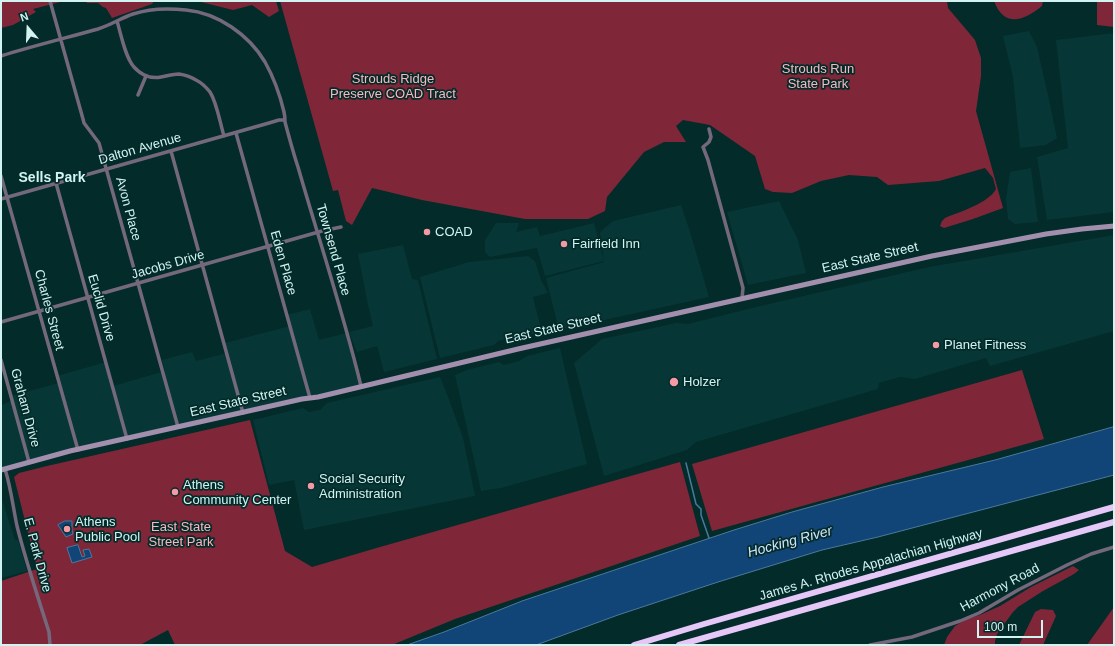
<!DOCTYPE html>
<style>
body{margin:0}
#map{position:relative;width:1115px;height:646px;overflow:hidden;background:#032b2a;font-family:Helvetica,sans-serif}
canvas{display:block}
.frame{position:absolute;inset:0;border:2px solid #d1f3f1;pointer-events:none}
.north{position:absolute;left:8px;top:8px;width:40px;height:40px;-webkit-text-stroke:3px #032b2a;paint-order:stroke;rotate:341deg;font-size:11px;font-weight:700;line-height:16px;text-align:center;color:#d1f3f1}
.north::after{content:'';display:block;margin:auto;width:14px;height:18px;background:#d1f3f1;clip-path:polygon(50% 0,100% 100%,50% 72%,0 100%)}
.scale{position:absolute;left:977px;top:620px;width:66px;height:18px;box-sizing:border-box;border:2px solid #d1f3f1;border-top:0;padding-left:5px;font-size:12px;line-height:14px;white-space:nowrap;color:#d1f3f1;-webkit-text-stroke:3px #032b2a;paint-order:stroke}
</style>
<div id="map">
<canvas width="1115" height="646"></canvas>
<div class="frame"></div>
<div class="north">N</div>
<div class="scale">100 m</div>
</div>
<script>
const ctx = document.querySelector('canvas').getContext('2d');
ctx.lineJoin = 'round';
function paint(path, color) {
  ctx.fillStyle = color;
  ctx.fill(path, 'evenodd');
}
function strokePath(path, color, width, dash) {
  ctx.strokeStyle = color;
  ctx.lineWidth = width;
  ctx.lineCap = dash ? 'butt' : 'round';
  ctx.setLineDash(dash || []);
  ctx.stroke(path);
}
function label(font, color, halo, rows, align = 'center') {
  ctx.font = font + ' Helvetica,sans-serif';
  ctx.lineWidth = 3.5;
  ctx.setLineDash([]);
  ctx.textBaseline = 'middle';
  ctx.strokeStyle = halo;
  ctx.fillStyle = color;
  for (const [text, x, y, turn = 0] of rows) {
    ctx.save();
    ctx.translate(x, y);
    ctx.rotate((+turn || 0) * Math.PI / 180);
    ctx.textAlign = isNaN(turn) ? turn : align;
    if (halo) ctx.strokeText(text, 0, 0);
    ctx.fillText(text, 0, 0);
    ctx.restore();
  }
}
paint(new Path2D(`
 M1029 31 1037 47 1048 95 1057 138 1046 145 1020 148 1013 77 1003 36Z
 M1114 33V212L1047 220 1037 157 1068 148 1056 40Z
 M1031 168 1038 222 1015 224 1008 219 1006 199 1010 172Z
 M779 201 798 240 806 273 748 285 727 212Z
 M681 205 691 235 709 297 559 330 546 278 604 262 600 232 613 221Z
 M496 223H519L516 232 537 227 540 236 594 223 604 261 545 276 537 248 490 257 485 252V240Z
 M1114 235V331L990 366 986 358 915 379 900 377 879 383 878 389 696 442 687 450 604 476 574 363 602 339 676 323 688 324 756 307 929 267Z
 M403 245 412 279 418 280 437 359 384 372 377 346 357 352 349 332 373 326 368 305 358 254Z
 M528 256 535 261 541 280 548 293 533 297 542 333 518 337H515L498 341 494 345 440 358 420 277 469 262Z
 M310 309 319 340 347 333 361 386 127 439 1 470V405L12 401 11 396 59 383 57 376 106 362 113 386 165 371 162 360 192 352 196 361 227 353 225 343 290 326 287 315Z
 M560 348 587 464 501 488 481 491 455 375 467 370 499 362 504 365 519 361 527 356Z
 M440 377 450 402 463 438 475 496 304 530 294 480 269 485 253 420 303 408 309 412 320 410 327 403Z
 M1 496 15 540H18L27 571 1 578Z`), '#063736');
paint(new Path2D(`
 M1 1H64L33 9 36 12 13 25 1 28Z
 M86 1H154L152 4 112 18 106 8 103 7 98 3H87Z
 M197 1H276L279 11 269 17 252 5 233 10Z
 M280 1H947L948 8 975 40 981 58V76L976 111 1003 208 973 219 944 228 940 226 942 221 945 218C959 212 989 203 996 189L993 178 985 168 939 181 888 185 877 177 849 175 821 181 792 193 773 192 765 189 755 156 710 125 683 120 676 126 686 142H664L644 152 607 197 605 211 588 219H525L422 200 372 188 352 225 346 221 338 190 333 191Z
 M994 1H1043L1042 6C1024 21 1004 28 994 1Z
 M1097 1H1114V27L1097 25Z
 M1022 370 1044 439 712 531 692 464Z
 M250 420 285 551 312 567 380 547 680 462 700 536 455 619 392 645H175L168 630 140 645H1V581L37 569 14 477 19 473 47 466Z
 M1073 566 1079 570 1074 574 1043 591 1018 607 1013 612 997 634 995 641V645H944L947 637 955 626 967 619 980 615 1000 606 1031 587Z
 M1114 607V645H1087Z
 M1041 609 1053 610 1056 616 1043 645H1019L1035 612Z`), '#7f2739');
const water = new Path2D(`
 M1114 427V475L878 537 822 550 718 582 618 615 536 645H407L444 632 522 601 734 530 792 512 883 487 995 460Z
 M65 521H72V530L73 534 66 537 58 525Z
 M78 545 82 557 85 556 83 550 89 549 92 557 72 563 67 548Z`);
paint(water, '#124577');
strokePath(water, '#4b799c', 1);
strokePath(new Path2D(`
 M686 463 696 504 701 509V515L709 538`), '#4b799c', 1.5);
strokePath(new Path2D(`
 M50 1 83 119 84 123 99 143 178 427
 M117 21C121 34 125 57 134 67 141 75 151 79 161 77 167 76 173 74 179 74 186 75 191 77 196 80 202 83 206 87 210 92 217 103 220 123 224 136
 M1 56C33 46 66 38 98 29 111 25 121 18 133 14 151 8 168 8 186 10 218 13 249 35 265 62 274 78 280 95 284 112 285 116 285 119 285 122 289 137 293 152 298 167 319 240 343 312 361 386
 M138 95 146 76
 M709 129 711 137 709 142 703 147 708 160 743 288 742 298
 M236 133 310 398
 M171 151 243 413
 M1 176 78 450
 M56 183 127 439
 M1 199 269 123 279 120H285
 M1 322 322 231 341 227
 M1 360 29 462
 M5 469C11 488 13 507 17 526 26 562 38 597 49 632L50 645
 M870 645 912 637 960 621 979 613 1018 590 1067 565 1091 554 1114 547`), '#74697c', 3.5);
strokePath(new Path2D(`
 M1 470 70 451 302 399 318 397 518 349 932 256 1046 234 1082 229 1114 226`), '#a28fae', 5);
strokePath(new Path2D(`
 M634 645 704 624 1114 507
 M679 645 1114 522`), '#e5c8f8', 6);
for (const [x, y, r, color] of [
 [427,232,4,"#f49aa5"],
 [564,244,4,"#f49aa5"],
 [936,345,4,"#f49aa5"],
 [674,382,5,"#f49aa5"],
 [311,486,4,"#f49aa5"],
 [175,492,4,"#f49aa5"],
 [67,529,4,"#f49aa5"]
]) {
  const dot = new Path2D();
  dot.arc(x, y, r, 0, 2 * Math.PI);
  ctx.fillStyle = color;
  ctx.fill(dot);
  strokePath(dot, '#032b2a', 1.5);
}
label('13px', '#fbb7be', '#032b2a', [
 ["Strouds Run",818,69],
 ["State Park",818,84],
 ["Strouds Ridge",393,79],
 ["Preserve COAD Tract",393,94],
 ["East State",181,527],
 ["Street Park",181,542]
]);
label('13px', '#d1f3f1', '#032b2a', [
 ["Dalton Avenue",140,149,-16],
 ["Avon Place",128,209,75],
 ["Townsend Place",333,250,74],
 ["East State Street",870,258,-13],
 ["Eden Place",283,263,74],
 ["Jacobs Drive",168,265,-16],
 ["Euclid Drive",101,308,74],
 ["Charles Street",49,310,75],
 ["East State Street",553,329,-13],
 ["East State Street",238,402,-13],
 ["Graham Drive",25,408,75],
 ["E. Park Drive",37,555,75],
 ["James A. Rhodes Appalachian Highway",871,565,-16],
 ["Harmony Road",1000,588,-28]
]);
label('13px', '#d1f3f1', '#032b2a', [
 ["COAD",435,232],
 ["Fairfield Inn",572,244],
 ["Planet Fitness",944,345],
 ["Holzer",683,382],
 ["Social Security",319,479],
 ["Administration",319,494],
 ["Athens",183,485],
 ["Community Center",183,500],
 ["Athens",75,522],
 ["Public Pool",75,537]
], 'left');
label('bold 14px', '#d1f3f1', '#032b2a', [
 ["Sells Park",52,178]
]);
label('italic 14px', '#cfe4fb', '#032b2a', [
 ["Hocking River",790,542,-15]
]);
</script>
